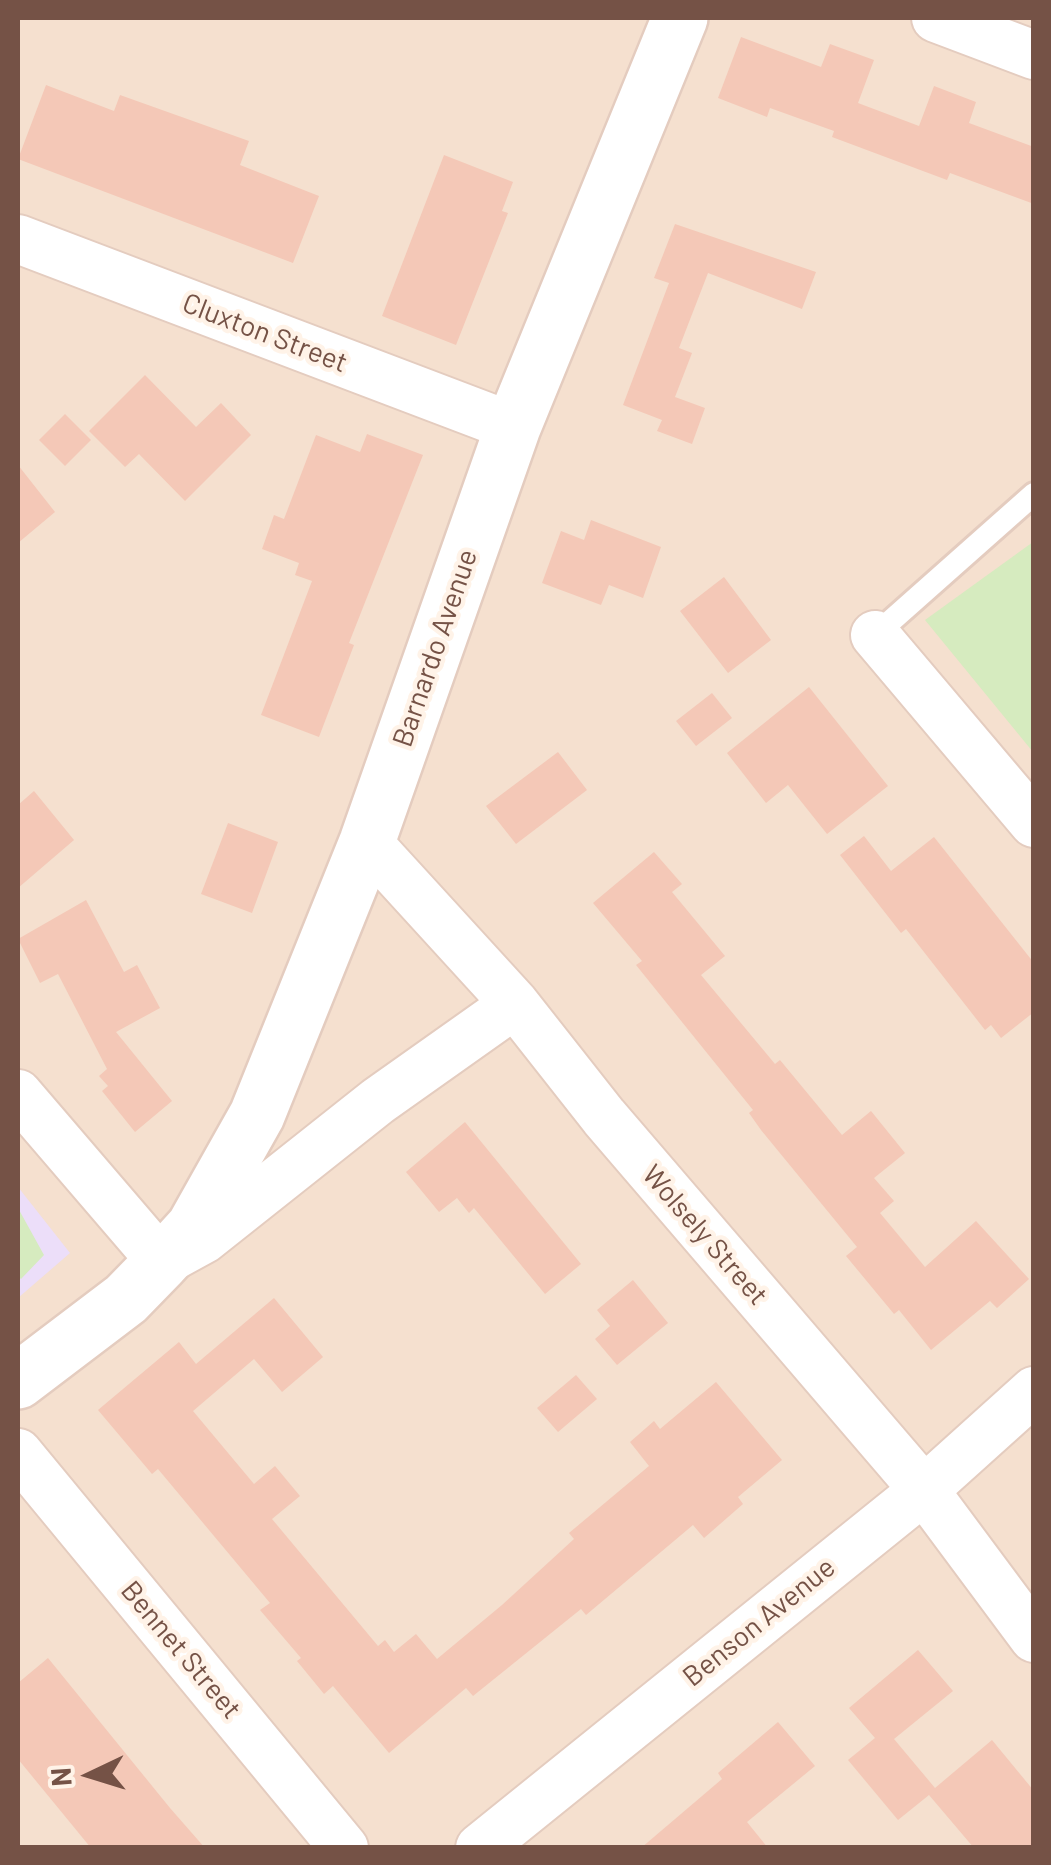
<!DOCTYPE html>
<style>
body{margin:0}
#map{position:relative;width:1051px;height:1865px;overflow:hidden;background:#fdefe1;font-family:Barlow,sans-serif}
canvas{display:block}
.frame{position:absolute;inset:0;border:20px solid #755246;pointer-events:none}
.north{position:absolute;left:40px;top:1725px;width:100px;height:100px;-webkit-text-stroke:8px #fff3e8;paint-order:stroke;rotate:266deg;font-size:28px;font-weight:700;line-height:40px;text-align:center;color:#755246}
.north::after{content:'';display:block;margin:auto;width:35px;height:45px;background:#755246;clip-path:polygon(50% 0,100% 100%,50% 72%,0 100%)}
</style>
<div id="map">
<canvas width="1051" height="1865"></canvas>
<div class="frame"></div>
<div class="north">N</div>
</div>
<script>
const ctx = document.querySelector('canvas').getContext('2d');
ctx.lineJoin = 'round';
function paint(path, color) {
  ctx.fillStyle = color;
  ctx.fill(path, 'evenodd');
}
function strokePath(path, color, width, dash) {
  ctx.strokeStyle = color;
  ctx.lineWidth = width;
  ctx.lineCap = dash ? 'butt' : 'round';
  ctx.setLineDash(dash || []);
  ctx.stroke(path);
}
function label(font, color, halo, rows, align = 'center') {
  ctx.font = font + ' Barlow,sans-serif';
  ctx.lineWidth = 9;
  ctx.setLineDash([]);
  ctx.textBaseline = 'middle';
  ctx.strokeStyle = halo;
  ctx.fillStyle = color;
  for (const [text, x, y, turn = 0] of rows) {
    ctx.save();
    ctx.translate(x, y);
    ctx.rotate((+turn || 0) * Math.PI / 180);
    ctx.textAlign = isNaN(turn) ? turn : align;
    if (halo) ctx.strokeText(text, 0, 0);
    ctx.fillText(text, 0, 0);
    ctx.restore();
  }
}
paint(new Path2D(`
 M18 18H1033V1847H18Z`), '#f5e0cf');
paint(new Path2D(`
 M18 1187 70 1253 18 1298Z`), '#ecdef9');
paint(new Path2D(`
 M1033 542V752L925 620Z
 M18 1208 44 1255 21 1279 18 1276Z`), '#d6ebbf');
paint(new Path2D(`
 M741 37 821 67 830 44 874 60 858 103 919 126 934 86 976 102 969 123 1034 147V204L950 173 947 180 832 137 834 131 770 108 767 117 718 98Z
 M46 85 114 111 120 95 249 141 240 165 319 196 293 263 18 159Z
 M444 155 513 182 502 211 508 213 456 345 382 316Z
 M675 224 816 272 802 309 708 273 679 348 692 353 675 397 705 408 692 444 657 431 662 420 623 405 669 283 654 278Z
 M145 375 196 427 221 403 251 435 185 501 139 454 125 467 89 431Z
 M65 414 91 440 65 466 39 440Z
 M367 434 423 455 349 643 354 645 319 737 261 715 312 581 295 575 299 563 262 549 274 515 284 519 316 435 360 452Z
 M18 465 55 512 18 543Z
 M591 520 661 547 643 598 609 585 601 605 542 583 561 531 584 540Z
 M724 577 771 640 728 673 680 611Z
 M809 687 888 786 827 834 788 785 766 803 727 753Z
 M712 693 732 718 696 746 676 721Z
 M558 752 587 790 516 844 486 806Z
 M34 791 74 840 18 888V805Z
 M228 823 278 842 252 913 201 894Z
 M864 836 891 871 934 837 1034 963V1012L1001 1038 991 1025 985 1030 906 929 901 933 840 855Z
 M654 852 682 884 672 892 725 956 701 975 775 1064 780 1060 842 1135 871 1111 905 1153 874 1178 894 1201 880 1213 925 1267 976 1221 1029 1279 997 1308 990 1301 931 1350 899 1310 894 1314 846 1256 857 1247 761 1130 749 1113 753 1110 636 965 642 961 593 903Z
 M86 900 124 972 137 965 160 1008 116 1032 172 1101 135 1132 102 1091 108 1086 99 1076 107 1069 58 974 40 983 18 939Z
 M465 1122 581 1264 545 1294 474 1208 469 1213 457 1198 439 1212 406 1172Z
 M633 1280 668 1323 617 1365 595 1339 610 1326 597 1310Z
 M274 1298 323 1357 282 1392 254 1359 193 1411 254 1484 275 1466 300 1496 272 1519 378 1646 385 1640 394 1652 416 1634 437 1659 502 1605 574 1539 569 1533 649 1466 630 1442 654 1421 660 1429 716 1382 782 1460 738 1497 743 1504 704 1538 693 1525 586 1615 581 1609 473 1696 466 1688 389 1753 333 1686 324 1694 297 1661 301 1658 260 1610 270 1603 158 1469 152 1474 98 1410 179 1342 196 1364Z
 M576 1375 597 1399 558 1432 537 1408Z
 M918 1650 953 1691 894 1739 935 1788 992 1740 1034 1791V1848H974L929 1795 898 1820 848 1760 875 1738 849 1708Z
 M48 1658 170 1808 205 1848H91L18 1759V1683Z
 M778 1722 815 1766 747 1822 768 1848H641L722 1779 718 1773Z`), '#f4c8b7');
const service = new Path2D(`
 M875 635 1034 494`);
const minor = new Path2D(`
 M936 18 1034 55
 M18 239 513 427
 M875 635 1034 823
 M367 842 515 1004 604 1117 924 1490 1034 1638
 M18 1094 162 1262 204 1239 378 1101 515 1004
 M18 1453 344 1848
 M480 1848 924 1490 1034 1391`);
const tertiary = new Path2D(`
 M18 1381 126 1299 162 1262 194 1227 257 1115 367 842 513 427 680 18`);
strokePath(service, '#e4ccbf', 28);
strokePath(minor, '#e4ccbf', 52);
strokePath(tertiary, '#e4ccbf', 60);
strokePath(service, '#fff', 22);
strokePath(minor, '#fff', 48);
strokePath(tertiary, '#fff', 55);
label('28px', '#755246', '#fff3e8', [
 ["Cluxton Street",265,333,21],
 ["Barnardo Avenue",435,648,-71],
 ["Wolsely Street",705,1235,49],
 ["Benson Avenue",759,1622,-39],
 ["Bennet Street",181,1650,50]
]);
</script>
